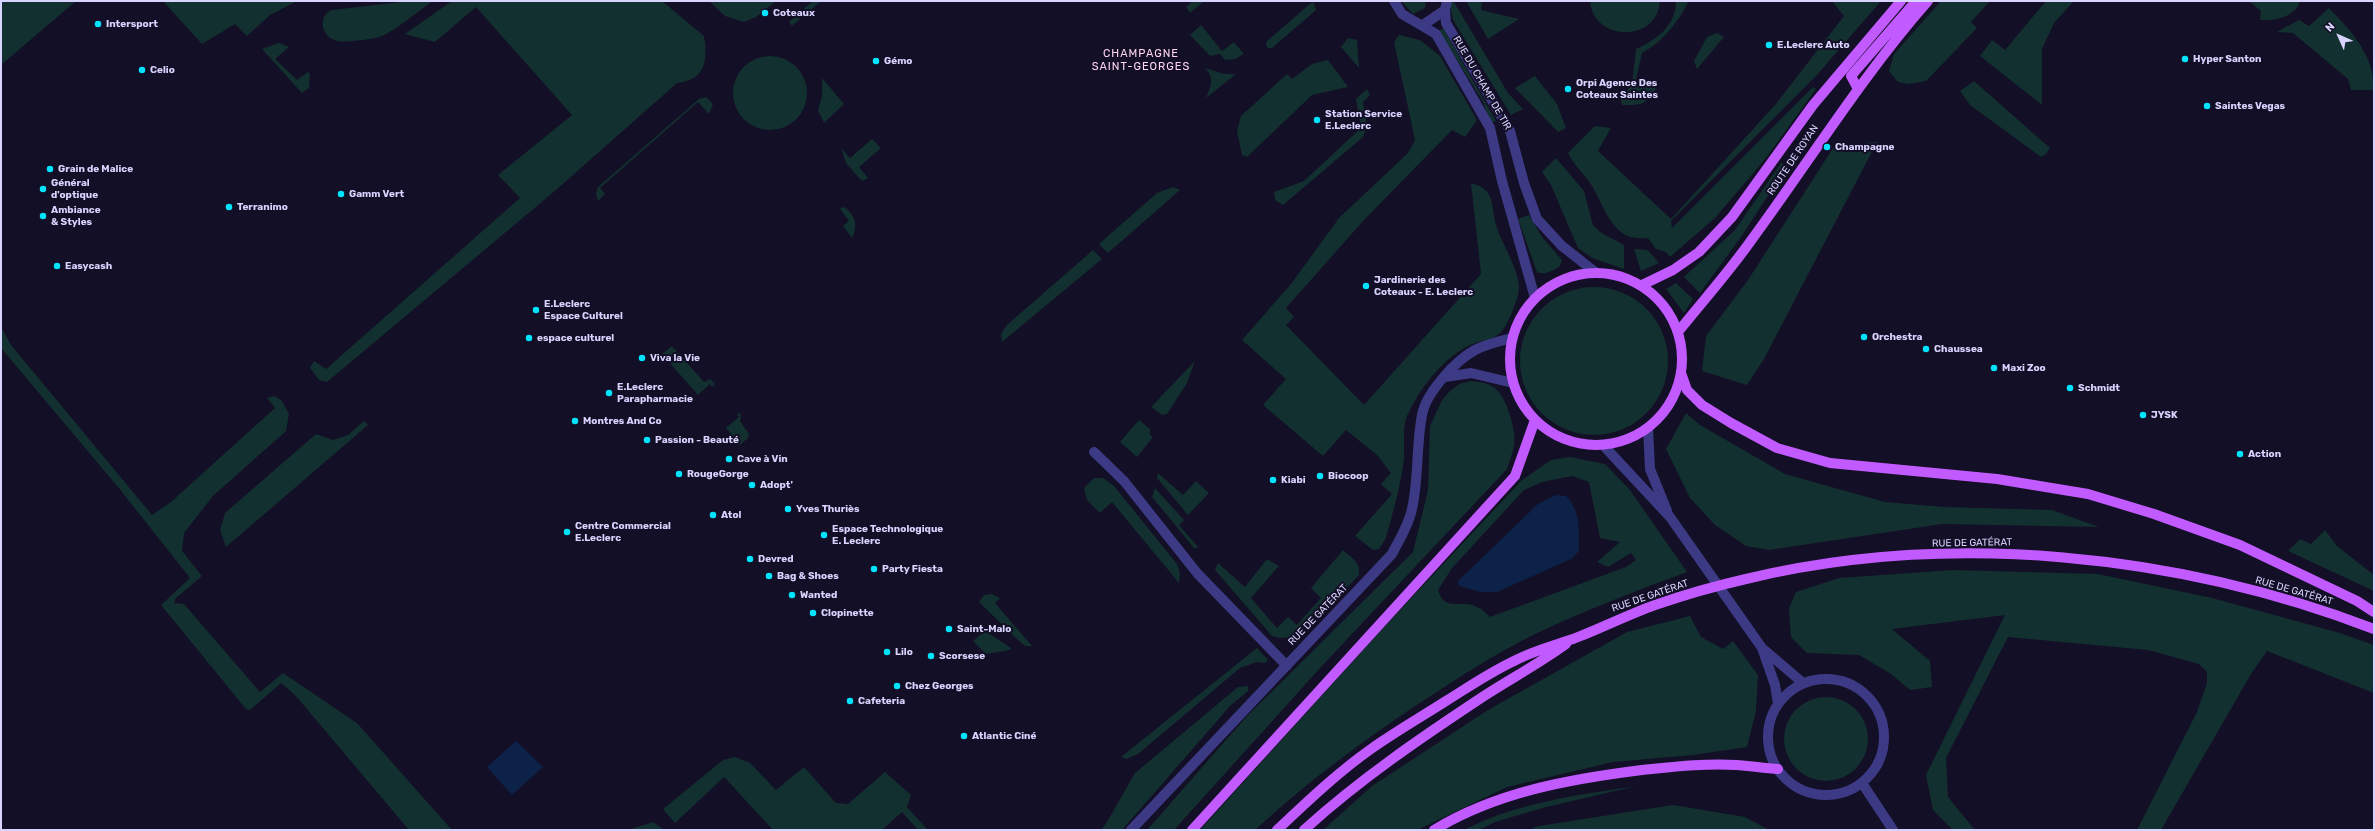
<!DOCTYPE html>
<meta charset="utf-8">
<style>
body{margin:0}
#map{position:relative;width:2375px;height:831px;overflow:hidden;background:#130f26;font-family:Rubik,sans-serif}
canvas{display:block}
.frame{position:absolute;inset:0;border:2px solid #d9d4ff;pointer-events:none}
.north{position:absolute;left:2319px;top:16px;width:40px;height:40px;-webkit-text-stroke:3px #130f26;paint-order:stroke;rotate:315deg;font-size:11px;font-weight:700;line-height:16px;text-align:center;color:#d9d4ff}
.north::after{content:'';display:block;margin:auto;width:14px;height:18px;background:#d9d4ff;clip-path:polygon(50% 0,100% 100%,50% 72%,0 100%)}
</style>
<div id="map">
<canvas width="2375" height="831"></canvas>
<div class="frame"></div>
<div class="north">N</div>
</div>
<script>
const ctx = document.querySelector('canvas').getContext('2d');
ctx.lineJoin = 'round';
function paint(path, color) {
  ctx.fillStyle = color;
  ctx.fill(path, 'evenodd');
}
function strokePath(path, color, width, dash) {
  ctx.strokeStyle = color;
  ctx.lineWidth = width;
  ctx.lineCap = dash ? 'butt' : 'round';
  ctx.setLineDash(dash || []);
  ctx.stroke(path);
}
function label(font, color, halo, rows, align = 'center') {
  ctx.font = font + ' Rubik,sans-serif';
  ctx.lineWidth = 4;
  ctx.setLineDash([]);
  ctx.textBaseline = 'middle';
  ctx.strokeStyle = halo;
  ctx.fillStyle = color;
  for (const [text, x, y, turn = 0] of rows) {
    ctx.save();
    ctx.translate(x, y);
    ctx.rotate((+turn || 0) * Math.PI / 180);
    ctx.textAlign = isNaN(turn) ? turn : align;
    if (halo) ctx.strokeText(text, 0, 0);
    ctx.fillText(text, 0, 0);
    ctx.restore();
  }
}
paint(new Path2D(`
 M1 1H76L1 65Z
 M163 1H297L270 15 247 36 235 24 202 44Z
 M410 1H433C421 9 391 34 379 37 371 39 345 43 337 41 321 37 317 16 332 10Z
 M452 1H662L704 36C708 60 706 80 677 83L556 190 327 382 319 380 310 368 314 361 326 369 520 198 498 175 572 115 476 7 435 42 405 34Z
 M709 1H776L756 17 744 22 725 16Z
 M813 1H821L792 26 789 22Z
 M1193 1H1204L1190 13 1186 7Z
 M1401 1H1426L1425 8 1413 14Z
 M1466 1H1482L1481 10 1519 19 1488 39Z
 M1590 1H1660C1658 43 1593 42 1590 1Z
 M1676 1H1689C1678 22 1663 42 1642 53L1636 79 1656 89C1644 106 1641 105 1622 105L1620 98 1632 85 1636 49C1657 40 1676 25 1676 1Z
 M1832 1H1881L1817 75 1671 221 1672 228 1813 87 1816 89 1766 158 1716 217 1670 257 1666 252 1656 249 1648 238C1611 243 1606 207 1590 183 1582 172 1574 165 1568 153L1595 126 1611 128 1598 151 1671 219 1775 105 1844 16Z
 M1941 1H1990L1971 22 1977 28 1926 81 1909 84 1898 82 1889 71 1894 54Z
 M2046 1H2074L2054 23 2042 49V105L1980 56 1992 40 2005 50Z
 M2249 1H2300C2296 17 2275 21 2260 20L2261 11Z
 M1454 2 1508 93 1523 109 1511 115 1453 20 1450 4Z
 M1311 3H1314L1316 10 1272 48H1267L1266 42Z
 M2329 8C2353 33 2374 55 2374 90H2351L2348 79 2293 33 2277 32 2299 20 2309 26Z
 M1201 25 1222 51 1234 42 1244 54 1235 59 1225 60 1220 54 1210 56 1190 35Z
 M1443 28 1496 121 1491 123 1483 102 1439 31Z
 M1717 33 1724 37 1697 69 1694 61 1707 37Z
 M1399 35 1420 40 1440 56 1477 120 1465 137 1452 130 1364 220 1286 308 1294 317 1286 325 1364 405 1481 274 1471 183C1498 190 1490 208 1497 228 1503 245 1519 270 1519 288 1519 298 1507 328 1499 334 1492 340 1479 341 1470 345 1442 359 1420 388 1407 416 1402 428 1405 445 1404 458 1401 485 1393 512 1386 538L1379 549 1373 550 1355 536 1392 494 1381 484 1391 473 1377 455 1346 430 1323 456 1263 405 1286 379 1242 340 1291 284 1339 218 1408 153 1415 140 1394 42Z
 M1348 38 1357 40 1359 68 1341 47Z
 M279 43 289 47 275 59 297 80 308 72 310 74 309 88 302 93 262 49Z
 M733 93a37 37 0 1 1 74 0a37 37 0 1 1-74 0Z
 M1328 60 1348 87 1312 95 1247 157 1242 155 1237 131 1241 116 1287 74 1292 79 1312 64Z
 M1205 68 1224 74H1236L1206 98C1211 87 1215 78 1205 68Z
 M1535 76 1557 104 1566 128 1558 132 1515 88Z
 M822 78 844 104 824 123 818 110 822 96Z
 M1974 81 2050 148 2046 154 2041 157 1970 105 1960 91Z
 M1367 89 1370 95 1363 102 1367 126 1363 137 1283 205 1275 200 1274 192 1304 181 1361 128 1356 99Z
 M706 97 713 104 709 114 698 102 600 188 605 194 598 201 596 194 598 187 699 99Z
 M872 139 881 148 859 167 868 178 862 181 846 163 841 148 850 158Z
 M1877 142 1764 359 1747 385 1702 371 1706 336 1748 280 1835 145Z
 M1556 158 1584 191 1593 225 1600 232 1624 245V269L1592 258 1578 248 1551 185 1542 172Z
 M1781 163 1788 165 1741 237 1700 293 1684 277 1735 230Z
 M1173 187 1180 190 1108 253 1099 244 1157 193Z
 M842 207 846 208C856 218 858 225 852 238L843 226 849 221 840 209Z
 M1529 215 1542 237 1562 260 1560 266C1554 270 1545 276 1537 272L1518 219Z
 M1634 249 1648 250 1659 263 1641 271Z
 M1093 250 1102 259 1002 342 1001 334 1007 325Z
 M1676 283 1693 299 1684 313 1666 289Z
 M1520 361a74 74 0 1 1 148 0a74 74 0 1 1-148 0Z
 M1 327 11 345 152 515 171 502 275 408 267 398 275 396 282 401 289 414 286 431 213 496 184 533 182 551 202 576 176 598 174 603 184 604 260 692 283 673 357 723 452 830H409L295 695 281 683 250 710 246 709 161 605 190 578 118 487 1 348Z
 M672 346 704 382 710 379 715 384 712 387 710 384 698 395 662 354Z
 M1195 361 1187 383 1167 414 1162 415 1151 407Z
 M1471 381C1480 382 1490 383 1497 390 1507 399 1517 433 1514 445 1513 453 1509 462 1507 469L1321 667 1174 830H1147L1247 716 1413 552 1428 490 1430 426 1442 400 1450 391 1459 384Z
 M740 412 741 418 740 421 749 434 748 438 740 445 726 428 739 417 737 415Z
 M1686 413 1700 425 1785 474 1885 502 1944 507 2052 510 2099 527 1942 524 1769 550 1746 546 1715 525 1690 498 1666 449Z
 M1139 420 1150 429V435L1153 437 1137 457 1120 442Z
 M364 421 368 425 226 547 220 530 225 513 316 434 333 440 348 435Z
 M1570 457 1605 464 1630 490 1687 572C1635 591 1584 611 1535 634 1497 653 1461 676 1426 699 1365 739 1308 781 1255 830H1200L1387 624 1522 480 1551 460ZM1572 476 1589 482 1600 538 1620 542 1597 562 1608 567 1631 553 1636 560 1626 567 1490 617C1486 613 1481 608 1475 606 1459 600 1445 612 1438 590L1452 568 1524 490 1542 482Z
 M1158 473 1183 495 1196 481 1209 493 1188 515 1157 478Z
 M1094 478H1103L1114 486 1177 564 1180 573 1179 583 1112 502 1100 513 1087 500 1084 488Z
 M1155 488 1184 520 1179 525 1198 547 1197 548H1194L1152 497Z
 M2325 530 2337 546 2374 575V591L2288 551 2300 539 2311 544Z
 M1343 550C1352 558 1361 563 1359 575L1305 631C1294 637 1284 640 1272 636L1215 570 1218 563 1245 587 1267 559 1279 566 1251 598 1277 628 1288 617 1297 625 1321 598 1311 588Z
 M1953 570 2098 574 2212 598 2340 633 2374 645V693L2267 651 2251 674 2161 830H2137L2197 712 2207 683V672L2199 664 2148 650 2008 637 1946 758 1948 797 1975 830H1953L1933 810 1926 775 2005 615 1892 629 1930 661 1932 687 1910 690 1891 674 1859 655 1807 653 1791 637 1789 608 1796 592 1839 578Z
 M992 594 1000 598 995 603 1032 646H1025L1018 640 979 602 984 595Z
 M1690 616 1701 637 1723 649 1733 641 1758 675 1756 711 1747 747 1693 755 1613 762 1507 787 1417 830H1323L1372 786 1488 710 1627 632Z
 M985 631 1011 648 1010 650 986 654 973 641Z
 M1257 648 1268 660 1265 663 1257 662 1240 668 1138 754 1126 759 1121 757Z
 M1248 686V691L1230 706 1122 830H1101L1107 822 1135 773 1238 687Z
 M1784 739a42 42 0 1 1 84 0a42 42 0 1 1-84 0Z
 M735 757 750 763 776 790 804 767 836 803 848 804 885 772 911 795 907 807 928 830H918L902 812 882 830H773L724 777 675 823 663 809 723 760Z
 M1637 786 1546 807 1495 822 1479 830H1464C1518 802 1578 795 1637 786Z
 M1673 805 1745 817 1769 830H1528L1539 826Z
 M653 822 664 830H628Z`), '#12302f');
paint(new Path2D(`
 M1556 495 1566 496C1581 511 1579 531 1579 551L1571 559 1497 592H1480L1459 586 1458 581 1538 504Z
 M516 741 543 767 512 795 487 767Z`), '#0c2248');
strokePath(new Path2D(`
 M1394 1 1402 14 1436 34 1490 128 1502 181 1535 298
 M1445 10 1446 23 1510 131 1524 183 1537 219 1562 246 1595 272
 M1423 25 1445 10 1447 1
 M1445 377 1471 373 1513 383
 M1648 428 1650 469 1667 511
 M1603 445 1670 517 1762 648 1803 683
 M1094 452 1124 481 1197 573 1287 666
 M1762 648 1775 685 1778 704
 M1768 737a58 58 0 1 1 116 0a58 58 0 1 1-116 0Z
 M1862 783 1893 830
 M1131 830 1392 554C1399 540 1409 525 1412 509 1419 478 1416 446 1422 415 1426 393 1455 361 1475 350 1486 344 1500 341 1512 338`), '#3d3a85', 10);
strokePath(new Path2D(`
 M1858 89 1851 76 1916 1
 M1510 359a86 86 0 1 1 172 0a86 86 0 1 1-172 0Z
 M1642 285 1673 270 1699 252 1732 217 1813 105 1901 1
 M1678 332C1702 302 1728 273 1750 242 1809 162 1862 76 1928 1
 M1681 373 1687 390 1702 405 1731 423 1777 448 1830 463 1997 479 2088 494 2154 514 2240 545 2357 601 2374 612
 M1192 830 1515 476 1535 420
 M1277 830C1307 802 1337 773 1371 749 1395 732 1421 717 1446 701 1467 688 1489 673 1512 662 1532 651 1552 646 1573 639 1600 629 1627 615 1655 605 1684 595 1715 586 1746 579 1950 530 2179 554 2374 629
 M1304 830C1360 779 1422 737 1484 696 1512 678 1540 663 1566 644
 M1434 830C1496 792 1570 779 1642 770 1672 767 1705 763 1736 765 1750 766 1764 768 1778 769`), '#c25bff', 10);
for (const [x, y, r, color] of [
 [765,13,4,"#00e5ff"],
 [98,24,4,"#00e5ff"],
 [1769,45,4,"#00e5ff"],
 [2185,59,4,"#00e5ff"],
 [876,61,4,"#00e5ff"],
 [142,70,4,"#00e5ff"],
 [1568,89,4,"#00e5ff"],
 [2207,106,4,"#00e5ff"],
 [1317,120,4,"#00e5ff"],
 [1827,147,4,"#00e5ff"],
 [50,169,4,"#00e5ff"],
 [43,189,4,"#00e5ff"],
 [341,194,4,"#00e5ff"],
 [229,207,4,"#00e5ff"],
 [43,216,4,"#00e5ff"],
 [57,266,4,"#00e5ff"],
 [1366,286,4,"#00e5ff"],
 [536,310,4,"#00e5ff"],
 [1864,337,4,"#00e5ff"],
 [529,338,4,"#00e5ff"],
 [1926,349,4,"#00e5ff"],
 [642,358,4,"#00e5ff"],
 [1994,368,4,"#00e5ff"],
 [2070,388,4,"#00e5ff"],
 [609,393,4,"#00e5ff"],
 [2143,415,4,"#00e5ff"],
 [575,421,4,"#00e5ff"],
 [647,440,4,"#00e5ff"],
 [2240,454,4,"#00e5ff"],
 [729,459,4,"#00e5ff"],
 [679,474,4,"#00e5ff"],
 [1320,476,4,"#00e5ff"],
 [1273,480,4,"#00e5ff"],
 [752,485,4,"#00e5ff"],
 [788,509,4,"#00e5ff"],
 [713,515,4,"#00e5ff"],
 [567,532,4,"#00e5ff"],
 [824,535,4,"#00e5ff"],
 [750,559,4,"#00e5ff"],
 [874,569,4,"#00e5ff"],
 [769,576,4,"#00e5ff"],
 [792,595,4,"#00e5ff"],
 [813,613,4,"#00e5ff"],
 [949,629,4,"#00e5ff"],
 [887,652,4,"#00e5ff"],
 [931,656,4,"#00e5ff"],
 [897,686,4,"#00e5ff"],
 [850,701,4,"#00e5ff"],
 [964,736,4,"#00e5ff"]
]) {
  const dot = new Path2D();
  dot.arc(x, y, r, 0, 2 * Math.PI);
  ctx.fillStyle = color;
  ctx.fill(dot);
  strokePath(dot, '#130f26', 1.5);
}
label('bold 10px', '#d9d4ff', '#130f26', [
 ["Coteaux",773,13],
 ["Intersport",106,24],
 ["E.Leclerc Auto",1777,45],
 ["Hyper Santon",2193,59],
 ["Gémo",884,61],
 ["Celio",150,70],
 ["Orpi Agence Des",1576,83],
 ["Coteaux Saintes",1576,95],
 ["Saintes Vegas",2215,106],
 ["Station Service",1325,114],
 ["E.Leclerc",1325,126],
 ["Champagne",1835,147],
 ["Grain de Malice",58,169],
 ["Général",51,183],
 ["d'optique",51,195],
 ["Gamm Vert",349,194],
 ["Terranimo",237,207],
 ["Ambiance",51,210],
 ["& Styles",51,222],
 ["Easycash",65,266],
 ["Jardinerie des",1374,280],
 ["Coteaux - E. Leclerc",1374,292],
 ["E.Leclerc",544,304],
 ["Espace Culturel",544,316],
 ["Orchestra",1872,337],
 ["espace culturel",537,338],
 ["Chaussea",1934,349],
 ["Viva la Vie",650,358],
 ["Maxi Zoo",2002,368],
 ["E.Leclerc",617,387],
 ["Parapharmacie",617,399],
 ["Schmidt",2078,388],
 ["JYSK",2151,415],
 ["Montres And Co",583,421],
 ["Passion - Beauté",655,440],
 ["Action",2248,454],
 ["Cave à Vin",737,459],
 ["RougeGorge",687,474],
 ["Biocoop",1328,476],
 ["Kiabi",1281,480],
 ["Adopt'",760,485],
 ["Yves Thuriès",796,509],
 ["Atol",721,515],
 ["Centre Commercial",575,526],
 ["E.Leclerc",575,538],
 ["Espace Technologique",832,529],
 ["E. Leclerc",832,541],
 ["Devred",758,559],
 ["Party Fiesta",882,569],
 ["Bag & Shoes",777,576],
 ["Wanted",800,595],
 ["Clopinette",821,613],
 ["Saint-Malo",957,629],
 ["Lilo",895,652],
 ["Scorsese",939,656],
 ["Chez Georges",905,686],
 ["Cafeteria",858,701],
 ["Atlantic Ciné",972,736]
], 'left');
label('10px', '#d9d4ff', '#130f26', [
 ["RUE DU CHAMP DE TIR",1482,83,60],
 ["ROUTE DE ROYAN",1793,160,-56],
 ["RUE DE GATÉRAT",1972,543,-1],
 ["RUE DE GATÉRAT",2294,591,16],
 ["RUE DE GATÉRAT",1650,596,-19],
 ["RUE DE GATÉRAT",1318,615,-46]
]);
ctx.letterSpacing = '1px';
label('11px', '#ffd6f0', '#130f26', [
 ["CHAMPAGNE",1141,54],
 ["SAINT-GEORGES",1141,67]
]);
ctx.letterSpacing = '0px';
</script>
